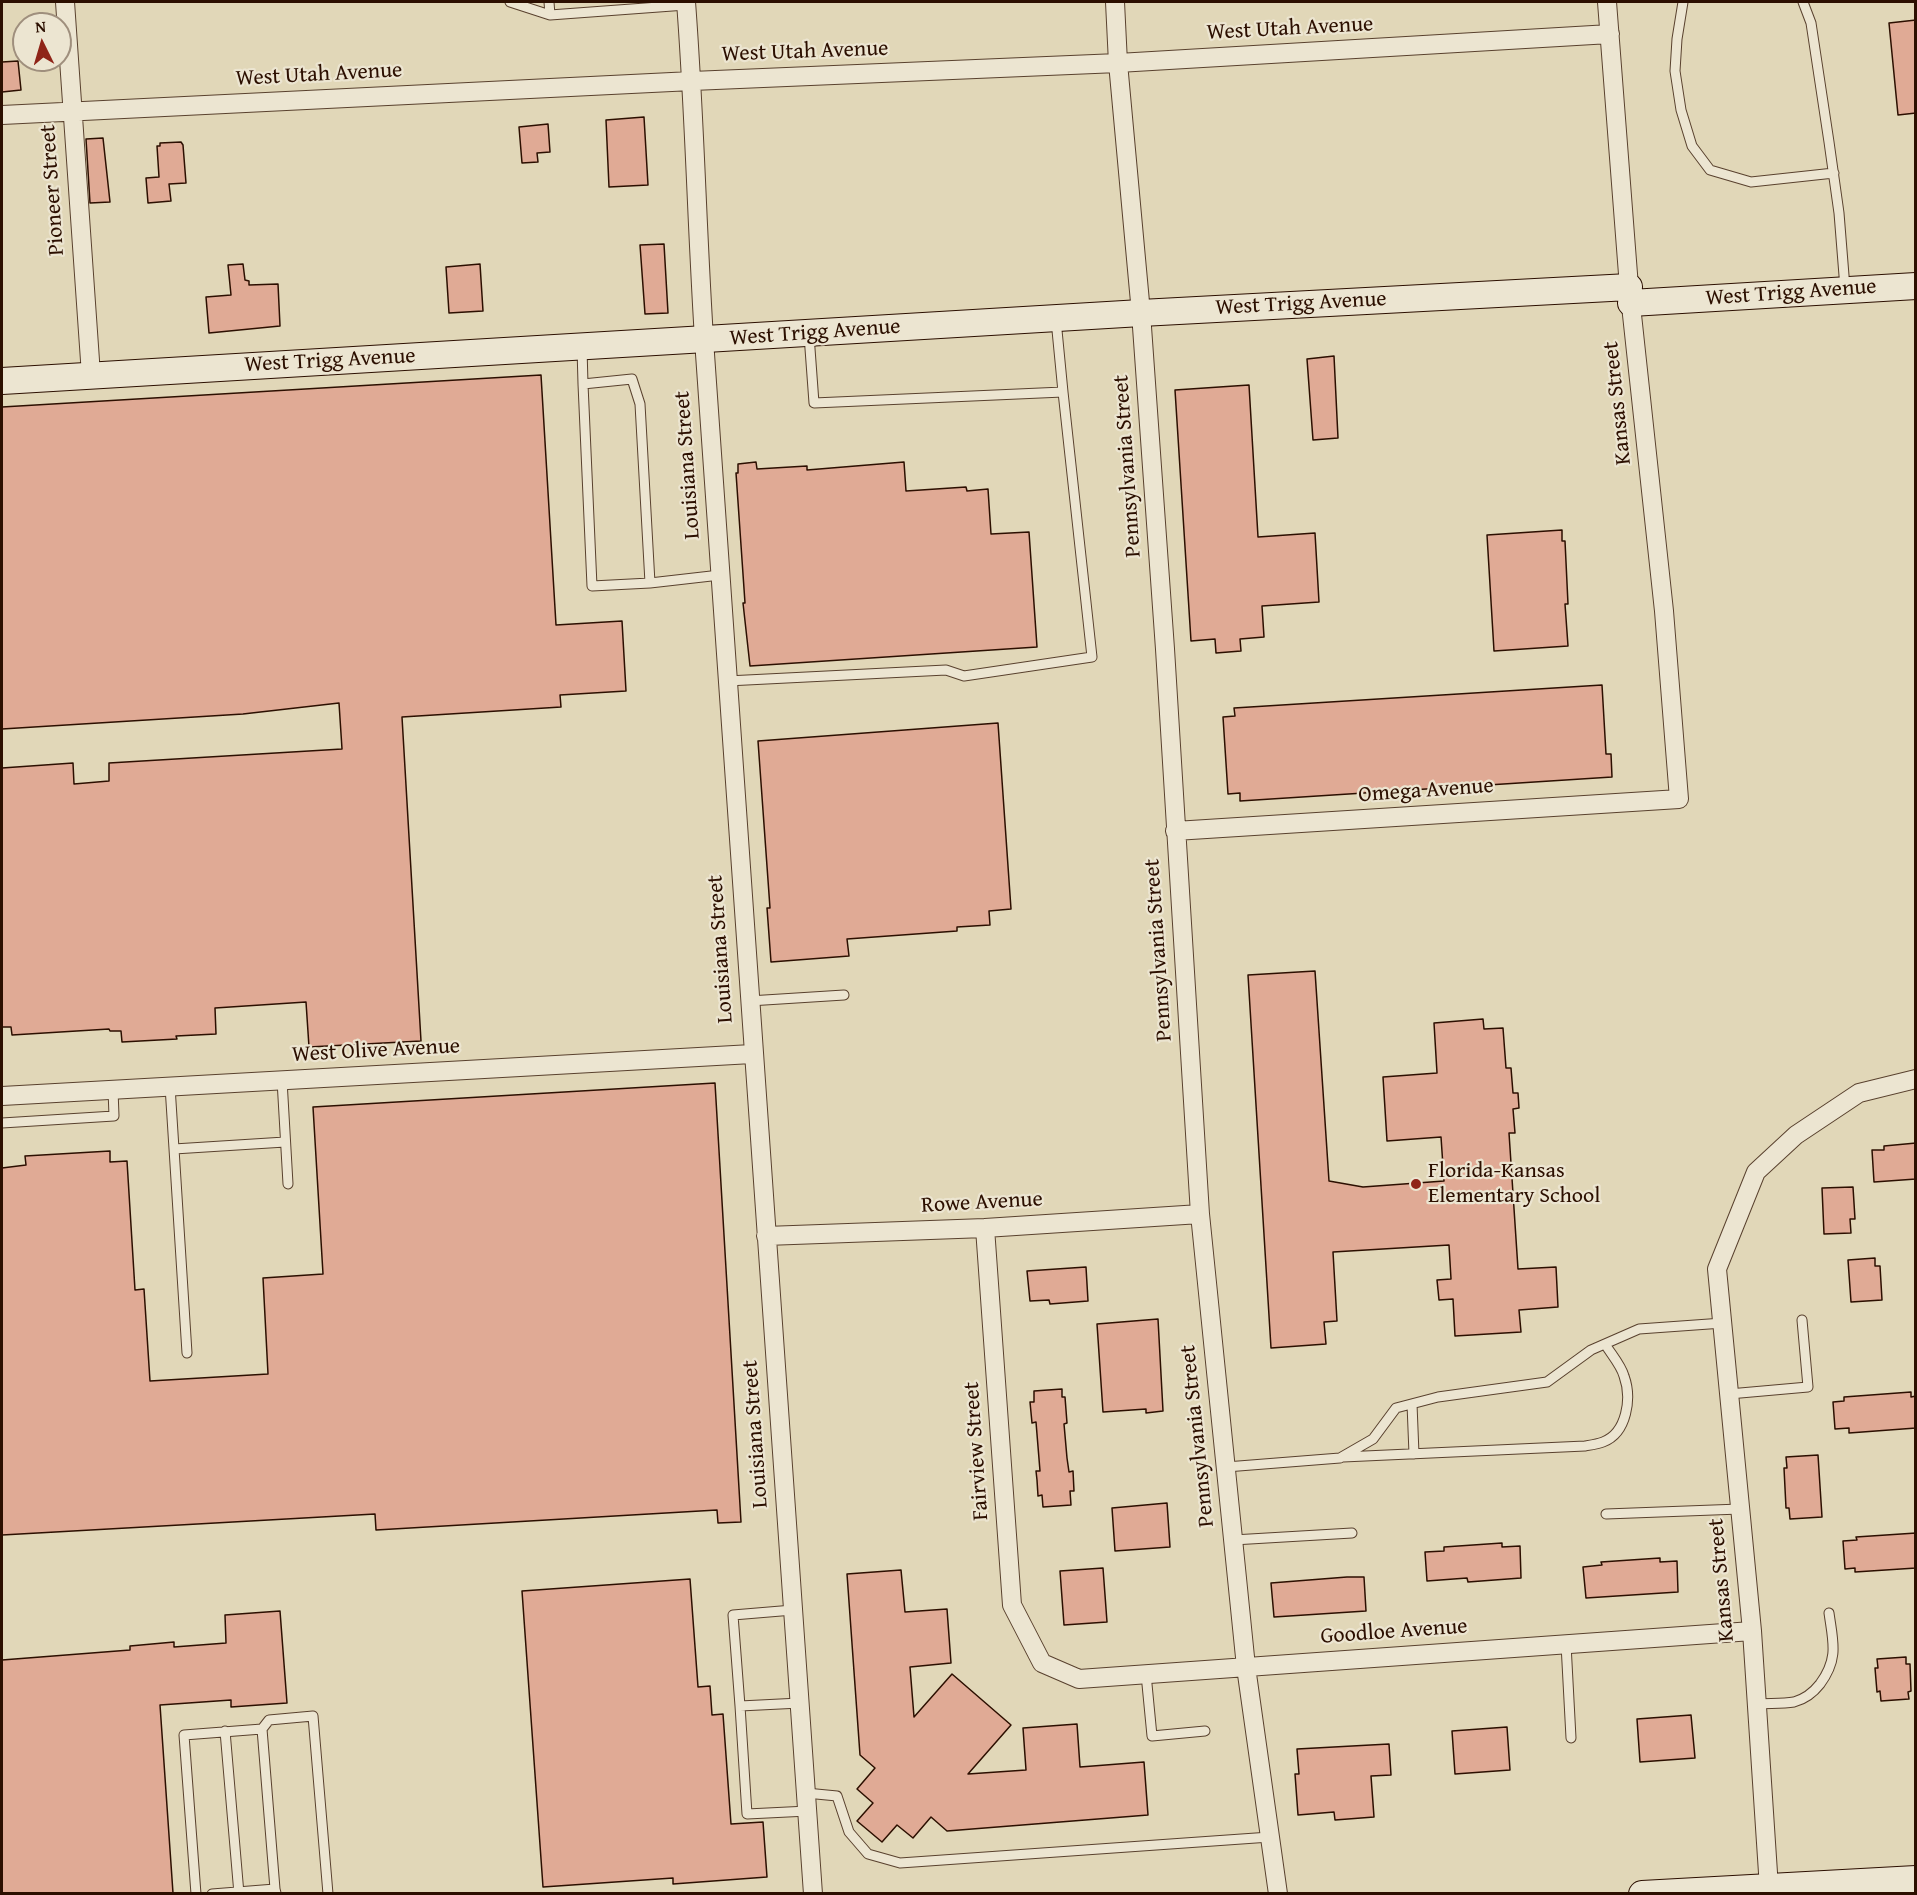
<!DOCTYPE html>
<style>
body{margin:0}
#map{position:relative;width:1917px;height:1895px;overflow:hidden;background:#e1d7b8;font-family:"Gentium Book Plus",serif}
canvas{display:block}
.frame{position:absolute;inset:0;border:3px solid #2c0f00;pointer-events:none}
.north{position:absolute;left:12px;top:12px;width:60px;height:60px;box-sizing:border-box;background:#ece5d1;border:2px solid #9f8f7d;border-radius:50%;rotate:355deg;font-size:16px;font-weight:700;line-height:24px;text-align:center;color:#2c0f00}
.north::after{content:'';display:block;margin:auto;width:21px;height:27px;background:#8f2418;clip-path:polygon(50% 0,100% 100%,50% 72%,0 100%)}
</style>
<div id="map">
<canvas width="1917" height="1895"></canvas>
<div class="frame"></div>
<div class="north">N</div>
</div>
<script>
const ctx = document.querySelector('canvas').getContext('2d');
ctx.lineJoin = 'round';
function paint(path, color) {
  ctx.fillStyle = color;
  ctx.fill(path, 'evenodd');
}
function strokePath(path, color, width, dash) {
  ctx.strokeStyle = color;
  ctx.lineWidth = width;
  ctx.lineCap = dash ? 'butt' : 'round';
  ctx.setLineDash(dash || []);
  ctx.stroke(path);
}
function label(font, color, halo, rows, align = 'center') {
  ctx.font = font + ' "Gentium Book Plus",serif';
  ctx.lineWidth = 4.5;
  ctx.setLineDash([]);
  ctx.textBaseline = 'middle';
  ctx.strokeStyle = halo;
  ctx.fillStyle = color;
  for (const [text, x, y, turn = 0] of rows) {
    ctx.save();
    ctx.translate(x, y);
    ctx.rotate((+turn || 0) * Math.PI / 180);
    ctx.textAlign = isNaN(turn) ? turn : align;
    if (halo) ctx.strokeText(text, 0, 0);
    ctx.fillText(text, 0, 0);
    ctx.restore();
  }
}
const building = new Path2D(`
 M1916 20V113L1898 115 1889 23Z
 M18 61 21 90 2 92V62Z
 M644 117 648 185 609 187 606 120Z
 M548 124 550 152 537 153 538 162 522 163 519 127Z
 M103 138 110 202 90 203 86 139Z
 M181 142 183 145 186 183 169 184 171 201 148 203 146 178 159 177 157 146H160V143Z
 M664 244 668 313 645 314 640 245Z
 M243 264 245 280 249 281V285L278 284 280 326 209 333 206 297 231 295 228 265Z
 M480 264 483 311 449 313 446 267Z
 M1334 356 1338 438 1313 440 1307 359Z
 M541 375 556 625 622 621 626 691 560 695 561 707 402 717 421 1041 309 1047 306 1002 215 1008 216 1034 176 1036 177 1039 122 1042 121 1031H110L109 1029 12 1035 11 1027H2V768L73 763 74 784 109 781V763L342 749 339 703 243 714 2 729V407Z
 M1249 385 1258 537 1315 533 1319 602 1262 606 1264 637 1240 639 1241 651 1216 653 1215 639 1191 641 1175 390Z
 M756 462 757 469 807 466V470L904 462 906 491 966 487 967 491 988 489 991 534 1029 532 1037 647 750 666 743 603H745L736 473H738V464Z
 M1562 530V541H1565L1568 604H1565L1568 646 1494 651 1487 535Z
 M1602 685 1606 754H1611L1612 777 1240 801V793L1228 794 1223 717 1235 716 1234 708Z
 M998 723 1011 909 989 911 990 925 957 927V931L847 939 849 956 771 962 767 908H770L758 741Z
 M1315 971 1329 1181 1363 1187 1444 1181 1441 1137 1387 1141 1383 1077 1437 1073 1434 1023 1483 1019 1484 1029 1503 1028 1506 1068H1511L1513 1093H1518L1519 1108 1513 1109 1515 1133H1509L1518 1269 1556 1267 1558 1307 1519 1310 1521 1332 1455 1336 1453 1299 1439 1300 1437 1280 1451 1279 1449 1245 1333 1252 1337 1321 1324 1322 1326 1344 1271 1348 1248 975Z
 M715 1083 741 1522 718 1523 717 1510 376 1530 375 1514 2 1535V1168L26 1165 25 1156 110 1151V1162L127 1161 135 1290 144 1289 150 1381 268 1374 263 1278 323 1274 313 1107Z
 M1916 1143V1179L1874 1182 1872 1150H1884V1146Z
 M1853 1187 1855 1219H1850L1851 1233 1824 1234 1822 1188Z
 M1875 1258V1266H1880L1882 1300 1851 1302 1848 1260Z
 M1086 1267 1088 1301 1050 1304 1049 1300 1030 1301 1027 1271Z
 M1158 1319 1163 1411 1146 1413V1409L1103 1412 1097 1324Z
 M1062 1389V1397H1065L1067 1423 1064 1424 1067 1458 1069 1472 1073 1471 1074 1491H1070L1071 1505 1043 1507 1042 1495 1038 1496 1037 1480 1036 1471H1040L1036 1422 1032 1423 1030 1402H1034V1391Z
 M1911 1392V1397L1916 1396V1428L1849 1433V1428L1835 1429 1833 1402 1844 1401V1397Z
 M1818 1455 1822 1517 1790 1519 1789 1508H1786L1784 1468H1787L1786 1457Z
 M1167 1503 1170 1547 1115 1551 1112 1508Z
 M1916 1533V1568L1855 1572V1568L1845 1569 1843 1541 1857 1540 1856 1537Z
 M1502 1543V1547L1520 1546 1521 1578 1468 1582 1467 1578 1427 1581 1425 1552 1444 1551V1547Z
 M1660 1558V1562L1677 1561 1678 1592 1586 1598 1583 1567 1602 1565 1601 1562Z
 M1103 1568 1107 1622 1064 1625 1060 1571Z
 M901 1570 905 1612 947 1609 951 1663 910 1667 914 1717 952 1674 1011 1725 968 1774 1026 1770 1023 1728 1077 1724 1080 1767 1144 1762 1148 1815 947 1831 931 1817 913 1838 897 1825 882 1842 857 1821 873 1803 857 1789 875 1768 860 1755 847 1574Z
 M1347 1577H1364L1366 1611 1274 1617 1271 1583Z
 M690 1579 698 1687 710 1686 712 1715 723 1714 731 1824 763 1822 767 1877 673 1884V1878L543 1887 522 1591Z
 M280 1611 287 1703 231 1707V1700L160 1705 173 1893H2V1660L130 1650V1646L174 1642V1647L226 1643 225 1615Z
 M1906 1657V1664H1910L1911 1691 1908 1692 1909 1699 1881 1701 1880 1691 1877 1692 1875 1668H1878L1877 1659Z
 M1691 1715 1695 1758 1640 1762 1637 1719Z
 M1507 1727 1510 1770 1455 1774 1452 1731Z
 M1389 1744 1391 1775 1371 1776 1374 1817 1335 1820 1334 1812 1298 1815 1295 1774H1299L1297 1749Z`);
paint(building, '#e0aa95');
strokePath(building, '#2c0f00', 1.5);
const lane = new Path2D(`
 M510 2 550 15
 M549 2 550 15 686 5
 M1683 2 1677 39 1675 71 1681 110 1692 146 1710 170 1751 182 1834 173
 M1803 2 1811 23 1829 142 1839 213 1845 288
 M1056 320 1063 392
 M582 348 583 384 632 379 640 404 650 583 720 575
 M583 384 592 586 650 583
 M727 681 946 670 964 676 1092 657 1063 392 814 403 809 335
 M749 1001 844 995
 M282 1080 288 1184
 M170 1086 187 1353
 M2 1123 114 1116 113 1090
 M174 1149 285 1142
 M1729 1394 1808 1387 1802 1320
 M1412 1404 1414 1454
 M1343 1457 1585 1446C1591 1445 1598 1444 1603 1442 1627 1433 1632 1398 1624 1376 1621 1365 1611 1354 1605 1344
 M1226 1467 1340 1458 1373 1439 1396 1408 1438 1397 1547 1382 1591 1350 1639 1329 1723 1323
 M1606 1514 1740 1509
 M1233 1540 1352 1533
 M793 1610 733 1615 740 1706 800 1703
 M1566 1644 1571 1738
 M1146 1674 1152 1736 1205 1731
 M1756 1704C1769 1703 1782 1704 1794 1702 1805 1699 1813 1693 1820 1684 1839 1658 1833 1642 1829 1613
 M740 1706 747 1814 808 1811
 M262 1729 275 1889
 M225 1731 239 1894
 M806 1793 837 1796 849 1832 868 1854 900 1863 1270 1837
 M196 1894 184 1735 262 1729 269 1720 313 1716 328 1894
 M212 1894 275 1889 276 1893`);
const street = new Path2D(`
 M65 2 91 375
 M686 2C695 119 697 236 705 354 740 867 777 1380 813 1894
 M1115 2 1118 63 1141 313 1165 649 1200 1214 1246 1667 1278 1894
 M2 115 692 81 1118 63 1610 34
 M1175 831 1679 799 1664 611 1629 287 1607 2
 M2 1096 752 1054
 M985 1228 1012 1605 1042 1663 1079 1679 1752 1631
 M766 1236 985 1228 1200 1214
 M1769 1888 1752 1631 1717 1269 1756 1172 1796 1135 1859 1093 1916 1079`);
const secondary = new Path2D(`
 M1631 303 1916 286
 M2 381 1141 313 1629 287
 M1642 1894 1916 1879`);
strokePath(lane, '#59412e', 11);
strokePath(street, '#59412e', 20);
strokePath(secondary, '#2c0f00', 28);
strokePath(lane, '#ece5d1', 9);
strokePath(street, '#ece5d1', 18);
strokePath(secondary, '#ece5d1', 26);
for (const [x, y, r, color] of [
 [1416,1184,6,"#8f2418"]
]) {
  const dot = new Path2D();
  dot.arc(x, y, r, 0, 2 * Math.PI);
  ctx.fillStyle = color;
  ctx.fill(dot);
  strokePath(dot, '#ece5d1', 2);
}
label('22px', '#2c0f00', '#ece5d1', [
 ["West Utah Avenue",1290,29,-3],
 ["West Utah Avenue",805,52,-2],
 ["West Utah Avenue",319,75,-3],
 ["Pioneer Street",53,190,-94],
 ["West Trigg Avenue",1791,293,-4],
 ["West Trigg Avenue",1301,304,-3],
 ["West Trigg Avenue",815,333,-4],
 ["West Trigg Avenue",330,361,-3],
 ["Kansas Street",1618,403,-96],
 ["Louisiana Street",688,465,-94],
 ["Pennsylvania Street",1128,466,-94],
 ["Omega Avenue",1426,791,-4],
 ["Louisiana Street",721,949,-94],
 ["Pennsylvania Street",1159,950,-94],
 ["West Olive Avenue",376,1051,-3],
 ["Rowe Avenue",982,1203,-3],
 ["Louisiana Street",756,1434,-94],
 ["Pennsylvania Street",1198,1436,-96],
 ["Fairview Street",977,1451,-94],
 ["Kansas Street",1722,1580,-95],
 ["Goodloe Avenue",1394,1632,-4]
]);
label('22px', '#2c0f00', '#ece5d1', [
 ["Florida-Kansas",1428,1171],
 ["Elementary School",1428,1196]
], 'left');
</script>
